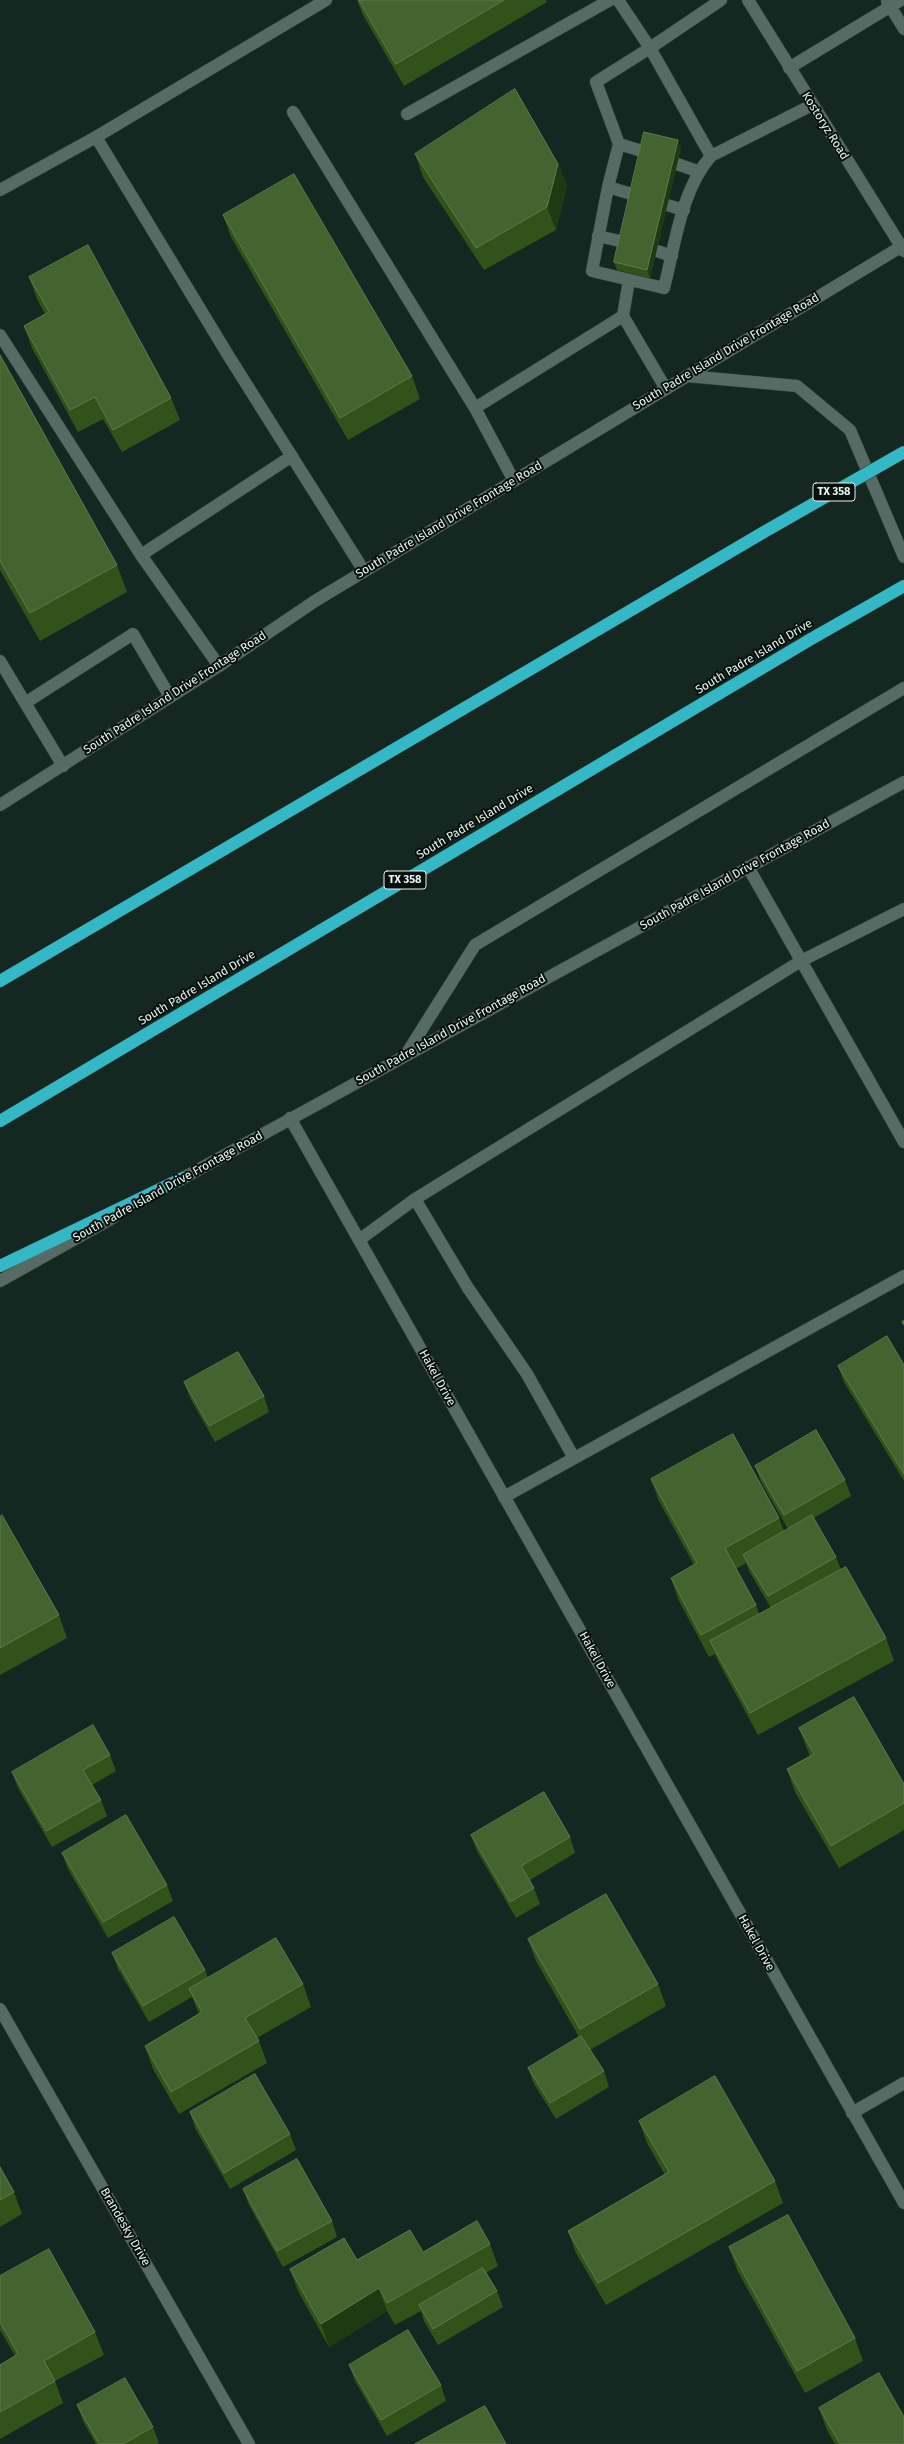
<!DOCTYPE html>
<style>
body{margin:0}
canvas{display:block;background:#142821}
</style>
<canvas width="904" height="2444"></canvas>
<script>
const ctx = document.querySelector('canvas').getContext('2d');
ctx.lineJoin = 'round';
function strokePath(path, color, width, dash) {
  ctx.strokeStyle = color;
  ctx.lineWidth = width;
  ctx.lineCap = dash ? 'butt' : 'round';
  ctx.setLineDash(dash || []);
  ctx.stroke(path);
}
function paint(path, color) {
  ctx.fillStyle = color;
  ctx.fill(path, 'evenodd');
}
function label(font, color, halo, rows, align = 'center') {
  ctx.font = font + ' "Fira Sans",sans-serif';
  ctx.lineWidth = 4;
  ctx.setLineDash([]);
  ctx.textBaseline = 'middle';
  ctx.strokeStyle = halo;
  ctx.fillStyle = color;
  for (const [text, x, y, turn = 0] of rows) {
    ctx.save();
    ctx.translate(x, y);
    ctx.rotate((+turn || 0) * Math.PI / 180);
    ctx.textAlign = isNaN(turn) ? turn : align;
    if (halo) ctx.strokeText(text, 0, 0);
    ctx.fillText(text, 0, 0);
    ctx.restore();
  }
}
const lane = new Path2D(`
 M326 0 96 137 228 355 364 571
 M618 0 650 48 596 82 619 144 608 187 592 271 664 288C675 245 681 190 711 156
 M721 0 650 48 711 156 812 105
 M887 1 904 29
 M789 68 901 0
 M293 112 475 408
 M407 114 610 0
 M619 144 645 152
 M677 164 697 171
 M608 187 635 195
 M0 190 96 137
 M667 205 684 210
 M598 236 624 242
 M657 251 672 256
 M629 280 623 316 666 389
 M0 335 141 555 219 666
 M514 481 475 408 623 316
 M141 555 292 456
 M0 661 63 766
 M25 703 133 634 170 697
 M748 867 904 1142
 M415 1199 801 961 904 909
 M359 1240 415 1199 468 1288 527 1374 574 1458
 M504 1497 904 1276`);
const street = new Path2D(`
 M290 1118 904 2203
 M0 2009 249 2444
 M852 2113 904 2083`);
const secondary = new Path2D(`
 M748 0 904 251
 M687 376 797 386 850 430 904 557
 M0 805 219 666 315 601 904 245
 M407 1053 475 945 904 688
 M174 1183 904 782
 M0 1281 114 1217`);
const highway = new Path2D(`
 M0 981 764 532
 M0 1121 811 639 904 586
 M0 1266 183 1178`);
strokePath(lane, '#34433d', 13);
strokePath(street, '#34433d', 13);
strokePath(secondary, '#34433d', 13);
strokePath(highway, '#34433d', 13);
strokePath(lane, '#556b63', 12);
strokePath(street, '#556b63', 12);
strokePath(secondary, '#556b63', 12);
strokePath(highway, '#34b8c5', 12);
const highwayBridge = new Path2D(`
 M764 532 904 452`);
strokePath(highwayBridge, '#34433d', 13, []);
strokePath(highwayBridge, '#34b8c5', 12);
paint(new Path2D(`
 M357 0H546L547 2 404 86 363 15Z
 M681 148 650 278 617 270 614 262Z
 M415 154 558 164 567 186 556 230 484 270 423 177Z
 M223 215 412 376 420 399 348 440 231 237Z
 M29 277 171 398 180 420 122 452 103 419 78 432 32 348 24 326 45 314 37 299Z
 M0 355 117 565 127 592 40 641 0 570Z
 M904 1365V1481L844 1382 838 1366Z
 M184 1382 264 1396 269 1412 215 1442 190 1398Z
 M755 1466 845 1480 851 1496 814 1518 836 1557 841 1570 886 1638 894 1661 758 1735 719 1663 715 1654 709 1657 679 1601 671 1578 694 1565 659 1501 651 1479 779 1518 784 1531 788 1529 761 1482ZM746 1563 749 1571 771 1608 759 1614 756 1605 736 1569Z
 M0 1517 59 1615 67 1638 0 1675Z
 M799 1728 904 1784V1830L839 1868 795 1792 787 1769 810 1756 808 1751Z
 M110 1755 116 1771 92 1785 101 1800 107 1816 52 1847 18 1788 12 1772Z
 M471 1835 570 1837 575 1853 530 1880 534 1888 540 1904 516 1918 477 1851Z
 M62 1853 167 1885 173 1901 108 1938 68 1869Z
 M528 1939 658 1984 666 2006 590 2050 604 2071 609 2087 556 2119 534 2084 528 2068 579 2037 536 1961Z
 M112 1953 205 1970 208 1978 303 1984 311 2007 257 2038 259 2041 267 2063 179 2114 153 2069 145 2046 199 2014 192 1997 149 2022 118 1969Z
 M190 2112 290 2134 296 2150 230 2189 195 2128Z
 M639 2121 775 2181 783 2203 606 2305 576 2253 568 2231 665 2175 647 2143Z
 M0 2167 14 2192 22 2214 0 2227Z
 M243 2189 332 2221 337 2237 283 2267 249 2205Z
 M490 2244 498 2266 486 2273 497 2291 503 2307 438 2345 424 2321 421 2311 395 2325 387 2311 329 2347 298 2291 290 2269Z
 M729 2247 855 2338 863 2361 805 2393 737 2270Z
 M0 2276 95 2332 104 2355 55 2381 63 2403 0 2439V2365L15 2356 0 2330Z
 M349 2365 441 2385 446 2401 387 2436 355 2381Z
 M77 2405 153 2427 159 2443 157 2444H96L83 2421Z
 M819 2408 904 2444H835L827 2430Z`), '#315218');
paint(new Path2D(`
 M678 140 681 148 650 278 647 270Z
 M558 164 567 186 556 230 547 207Z
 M379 2288 387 2311 329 2347 321 2324Z`), '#1d3a12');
const building = new Path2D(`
 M359 0H504L396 64Z
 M515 89 558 164 547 207 476 248 415 154Z
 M644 132 678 140 647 270 614 262Z
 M294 174 412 376 340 418 223 215Z
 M88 245 171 398 113 430 95 397 70 410 24 326 49 312 29 277Z
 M0 355 117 565 30 613 0 561Z
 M904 1321V1325L902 1322Z
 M887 1336 904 1365V1474L838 1366Z
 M238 1352 264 1396 209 1426 184 1382Z
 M816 1430 845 1480 784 1515 755 1466Z
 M733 1434 779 1518 725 1548 756 1605 701 1635 671 1578 697 1563 651 1479Z
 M2 1515 59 1615 0 1648V1517Z
 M812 1515 836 1557 768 1596 743 1555Z
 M846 1567 886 1638 750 1713 710 1641Z
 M854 1697 904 1784V1803L831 1846 787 1769 814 1754 799 1728Z
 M93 1725 110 1755 83 1770 101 1800 46 1831 12 1772Z
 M544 1792 570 1837 521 1866 534 1888 510 1902 471 1835Z
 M126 1815 167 1885 103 1922 62 1853Z
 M606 1894 658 1984 580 2029 528 1939Z
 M174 1917 205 1970 143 2006 112 1953Z
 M276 1938 303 1984 245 2018 259 2041 171 2092 145 2046 202 2012 189 1989Z
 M581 2036 604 2071 550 2103 528 2068Z
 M255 2074 290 2134 224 2173 190 2112Z
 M715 2076 775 2181 598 2283 568 2231 669 2172 639 2121Z
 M297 2159 332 2221 277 2251 243 2189Z
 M0 2167 14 2192 0 2200Z
 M788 2215 855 2338 797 2371 729 2247Z
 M477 2221 490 2244 387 2303 379 2288 321 2324 290 2269 344 2238 357 2260 410 2230 423 2252Z
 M49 2249 95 2332 44 2361 55 2381 0 2412V2365L18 2354 0 2322V2276Z
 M483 2268 497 2291 433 2329 419 2305Z
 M408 2330 441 2385 381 2420 349 2365Z
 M879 2373 904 2417V2444H840L819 2408Z
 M125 2378 153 2427 123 2444H99L77 2405Z
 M485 2406 506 2444H415Z`);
paint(building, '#44642f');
strokePath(building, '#5e7a4d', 1);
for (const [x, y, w] of [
 [834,492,42],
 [405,880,42]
]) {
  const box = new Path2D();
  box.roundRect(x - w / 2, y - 9, w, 18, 3);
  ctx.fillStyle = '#070f0c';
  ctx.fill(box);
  strokePath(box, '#e7f4ef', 1);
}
label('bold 11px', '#e7f4ef', null, [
 ["TX 358",834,492],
 ["TX 358",405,880]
]);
label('12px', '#e7f4ef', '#070f0c', [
 ["Kostoryz Road",825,126,58],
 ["South Padre Island Drive Frontage Road",726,352,-31],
 ["South Padre Island Drive Frontage Road",449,520,-31],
 ["South Padre Island Drive",754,657,-31],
 ["South Padre Island Drive Frontage Road",175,693,-33],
 ["South Padre Island Drive",475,822,-31],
 ["South Padre Island Drive Frontage Road",735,875,-29],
 ["South Padre Island Drive",197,988,-31],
 ["South Padre Island Drive Frontage Road",451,1030,-29],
 ["South Padre Island Drive Frontage Road",168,1187,-29],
 ["Hakel Drive",437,1378,61],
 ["Hakel Drive",597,1660,61],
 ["Hakel Drive",756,1943,61],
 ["Brandesky Drive",125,2227,60]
]);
</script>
